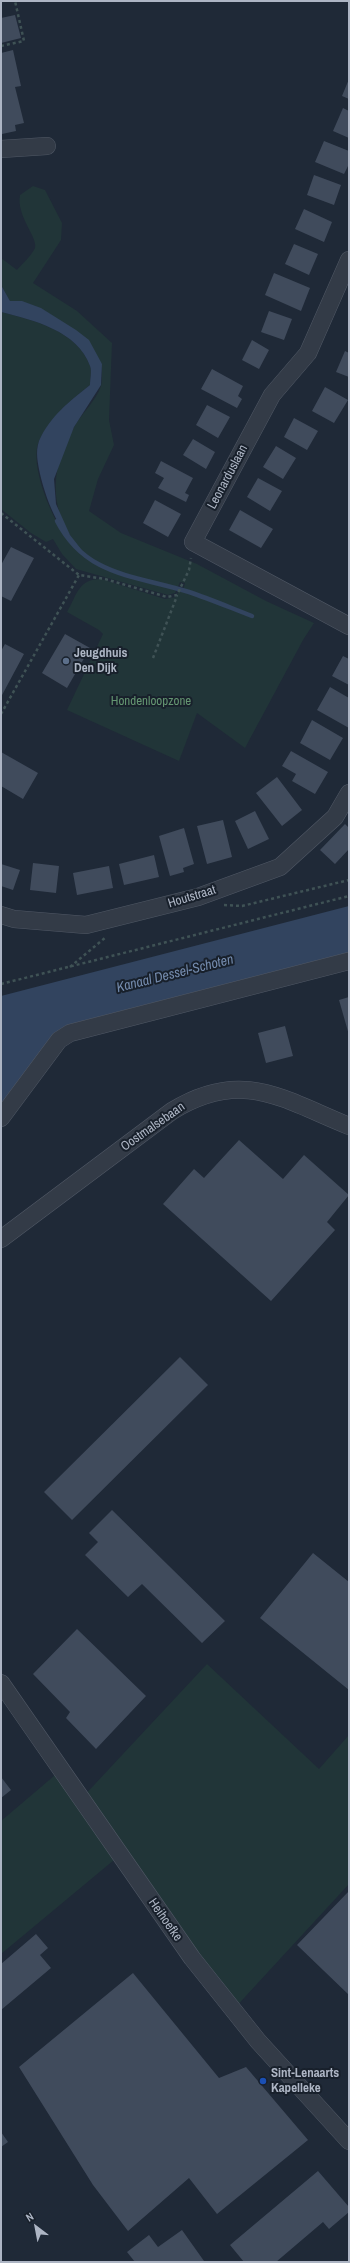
<!DOCTYPE html>
<style>
body{margin:0}
#map{position:relative;width:350px;height:2263px;overflow:hidden;background:#1f2937;font-family:"Archivo Narrow",sans-serif}
canvas{display:block}
.frame{position:absolute;inset:0;border:2px solid #adb5c4;pointer-events:none}
.north{position:absolute;left:16px;top:2207px;width:40px;height:40px;-webkit-text-stroke:3px #18202b;paint-order:stroke;rotate:328deg;font-size:11px;font-weight:700;line-height:16px;text-align:center;color:#adb5c4}
.north::after{content:'';display:block;margin:auto;width:14px;height:18px;background:#adb5c4;clip-path:polygon(50% 0,100% 100%,50% 72%,0 100%)}
</style>
<div id="map">
<canvas width="350" height="2263"></canvas>
<div class="frame"></div>
<div class="north">N</div>
</div>
<script>
const ctx = document.querySelector('canvas').getContext('2d');
ctx.lineJoin = 'round';
function paint(path, color) {
  ctx.fillStyle = color;
  ctx.fill(path, 'evenodd');
}
function strokePath(path, color, width, dash) {
  ctx.strokeStyle = color;
  ctx.lineWidth = width;
  ctx.lineCap = dash ? 'butt' : 'round';
  ctx.setLineDash(dash || []);
  ctx.stroke(path);
}
function label(font, color, halo, rows, align = 'center') {
  ctx.font = font + ' "Archivo Narrow",sans-serif';
  ctx.lineWidth = 4;
  ctx.setLineDash([]);
  ctx.textBaseline = 'middle';
  ctx.strokeStyle = halo;
  ctx.fillStyle = color;
  for (const [text, x, y, turn = 0] of rows) {
    ctx.save();
    ctx.translate(x, y);
    ctx.rotate((+turn || 0) * Math.PI / 180);
    ctx.textAlign = isNaN(turn) ? turn : align;
    if (halo) ctx.strokeText(text, 0, 0);
    ctx.fillText(text, 0, 0);
    ctx.restore();
  }
}
paint(new Path2D(`
 M33 186 45 190 62 223 61 240 33 283 77 311 112 343 109 420 114 445 98 479 89 511 121 533 197 564 266 601 314 623 303 640 245 748 197 713 179 761 67 710 103 634 99 630 67 612C77 595 78 579 101 579L165 599 176 597 178 592 183 590 185 583 180 582 175 593 168 595 76 569 62 554 53 539 46 542 31 533 1 509V312C33 320 78 331 90 366 92 371 90 379 90 385 70 401 51 416 39 441 28 466 55 527 73 546 77 549 81 552 85 555 48 514 48 473 74 427 82 413 96 401 101 386 103 379 101 371 102 364 76 339 50 301 10 301L1 285V258L17 270C22 264 32 255 35 248 38 237 16 216 20 195Z
 M207 1664 319 1769 349 1735V1884L233 2010 120 1855 1 1954V1821L61 1770 81 1799Z`), '#213538');
paint(new Path2D(`
 M1 285 10 301H22L41 308 76 330 89 340 102 364 101 385 74 427 54 479 56 504 70 535 88 558C61 536 48 507 40 474 38 464 35 452 39 441 50 416 70 401 90 385 90 379 92 371 90 366 78 331 33 320 1 312Z
 M349 906V956L58 1032 1 1107V996Z`), '#32445f');
strokePath(new Path2D(`
 M57 521C86 577 135 575 189 592 210 599 231 608 252 616`), '#32445f', 4.5);
paint(new Path2D(`
 M15 15 21 38 1 43V18Z
 M13 50 21 86 15 87 24 123 15 125 16 131 2 134 1 53Z
 M349 79V99L342 96Z
 M343 108 349 111V138L333 131Z
 M324 141 349 151V164L344 174 315 162Z
 M314 175 341 185 334 205 307 195Z
 M304 209 332 222 324 242 295 229Z
 M294 244 318 254 309 275 285 264Z
 M274 273 310 288 301 311 265 295Z
 M269 311 292 319 284 340 261 332Z
 M252 340 269 350 259 369 242 360Z
 M345 351 349 353V377L336 372Z
 M212 369 243 386 238 396 242 399 237 408 201 389Z
 M325 387 348 400 334 423 312 411Z
 M207 405 230 417 218 438 196 425Z
 M294 418 318 431 307 450 284 437Z
 M193 439 215 452 206 469 183 455Z
 M276 446 296 458 283 479 263 467Z
 M161 461 193 478 185 493 189 495 186 502 158 488 164 478 155 473Z
 M258 478 282 491 270 511 247 497Z
 M155 500 181 514 168 537 143 523Z
 M240 510 273 529 261 548 229 530Z
 M11 547 34 558 11 601 1 596V565Z
 M65 634 90 648 67 688 42 673Z
 M5 644 24 654 1 697V651Z
 M343 656 349 659V685L332 676Z
 M330 687 349 698V728L317 710Z
 M312 720 343 738 330 760 300 743Z
 M291 751 328 772 315 794 292 781 296 774 282 766Z
 M1 752 38 773 23 799 1 786Z
 M277 777 302 810 282 826 256 793Z
 M255 811 269 839 248 849 235 821Z
 M223 820 232 857 207 864 197 826Z
 M345 824 349 828V849L335 864 320 850Z
 M184 828 194 864 183 868 184 872 170 876 159 836Z
 M154 855 159 877 124 885 119 864Z
 M33 863 59 866 56 893 30 890Z
 M1 864 20 870 13 890 1 886Z
 M109 866 113 888 77 895 73 873Z
 M349 997V1035L339 1000Z
 M285 1026 293 1056 266 1063 258 1033Z
 M239 1140 283 1179 304 1155 349 1195 327 1222 335 1230 271 1301 163 1204 194 1169 204 1178Z
 M180 1357 208 1385 72 1520 44 1492Z
 M112 1510 225 1621 202 1643 142 1584 128 1597 85 1555 98 1542 89 1533Z
 M313 1553 349 1582V1690L260 1618Z
 M77 1629 146 1696 96 1749 66 1718 70 1712 33 1674Z
 M1 1777 11 1790 1 1798Z
 M349 1891V1995L297 1945Z
 M36 1934 48 1948 40 1955 51 1968 1 2010V1964Z
 M133 1973 219 2078 246 2067 308 2140 217 2214 189 2178 128 2231 93 2185 19 2067Z
 M1 2132 8 2142 1 2147Z
 M318 2171 349 2207V2212L329 2229 323 2222 276 2262H244L230 2245Z
 M182 2230 204 2261 202 2262H135L127 2252 149 2235 158 2247Z`), '#404b5c');
const minor = new Path2D(`
 M1 149 47 146
 M349 260 308 353 272 395 193 542 349 626
 M1 915 14 919 86 925 198 897 280 867 335 817 349 793
 M1 1118 59 1040 70 1033 349 961
 M1 1239 172 1111C242 1068 282 1099 349 1126
 M1 1683 192 1958 258 2041 349 2141`);
strokePath(minor, '#505865', 18);
strokePath(new Path2D(`
 M1 46 24 41 15 1
 M1 513 79 575 105 579 167 597 177 595 189 570 191 558
 M153 658 177 596
 M1 714 79 575
 M224 905 242 906 349 880
 M70 967 106 937
 M1 984 349 896`), '#3f5255', 2.5, [3, 3]);
strokePath(minor, '#333b47', 17);
for (const [x, y, r, color] of [
 [66,661,4,"#5c6f8a"],
 [263,2081,4,"#1a4fb4"]
]) {
  const dot = new Path2D();
  dot.arc(x, y, r, 0, 2 * Math.PI);
  ctx.fillStyle = color;
  ctx.fill(dot);
  strokePath(dot, '#18202b', 1.5);
}
label('13px', '#adb5c4', '#18202b', [
 ["Leonarduslaan",228,477,-62],
 ["Houtstraat",192,897,-17],
 ["Oostmalsebaan",153,1127,-35],
 ["Heihoefke",165,1920,55]
]);
label('bold 13px', '#adb5c4', '#18202b', [
 ["Jeugdhuis",74,654],
 ["Den Dijk",74,669],
 ["Sint-Lenaarts",271,2074],
 ["Kapelleke",271,2089]
], 'left');
label('13px', '#649571', '#18202b', [
 ["Hondenloopzone",151,702]
]);
label('italic 14px', '#748bad', '#18202b', [
 ["Kanaal Dessel-Schoten",175,974,-14]
]);
</script>
